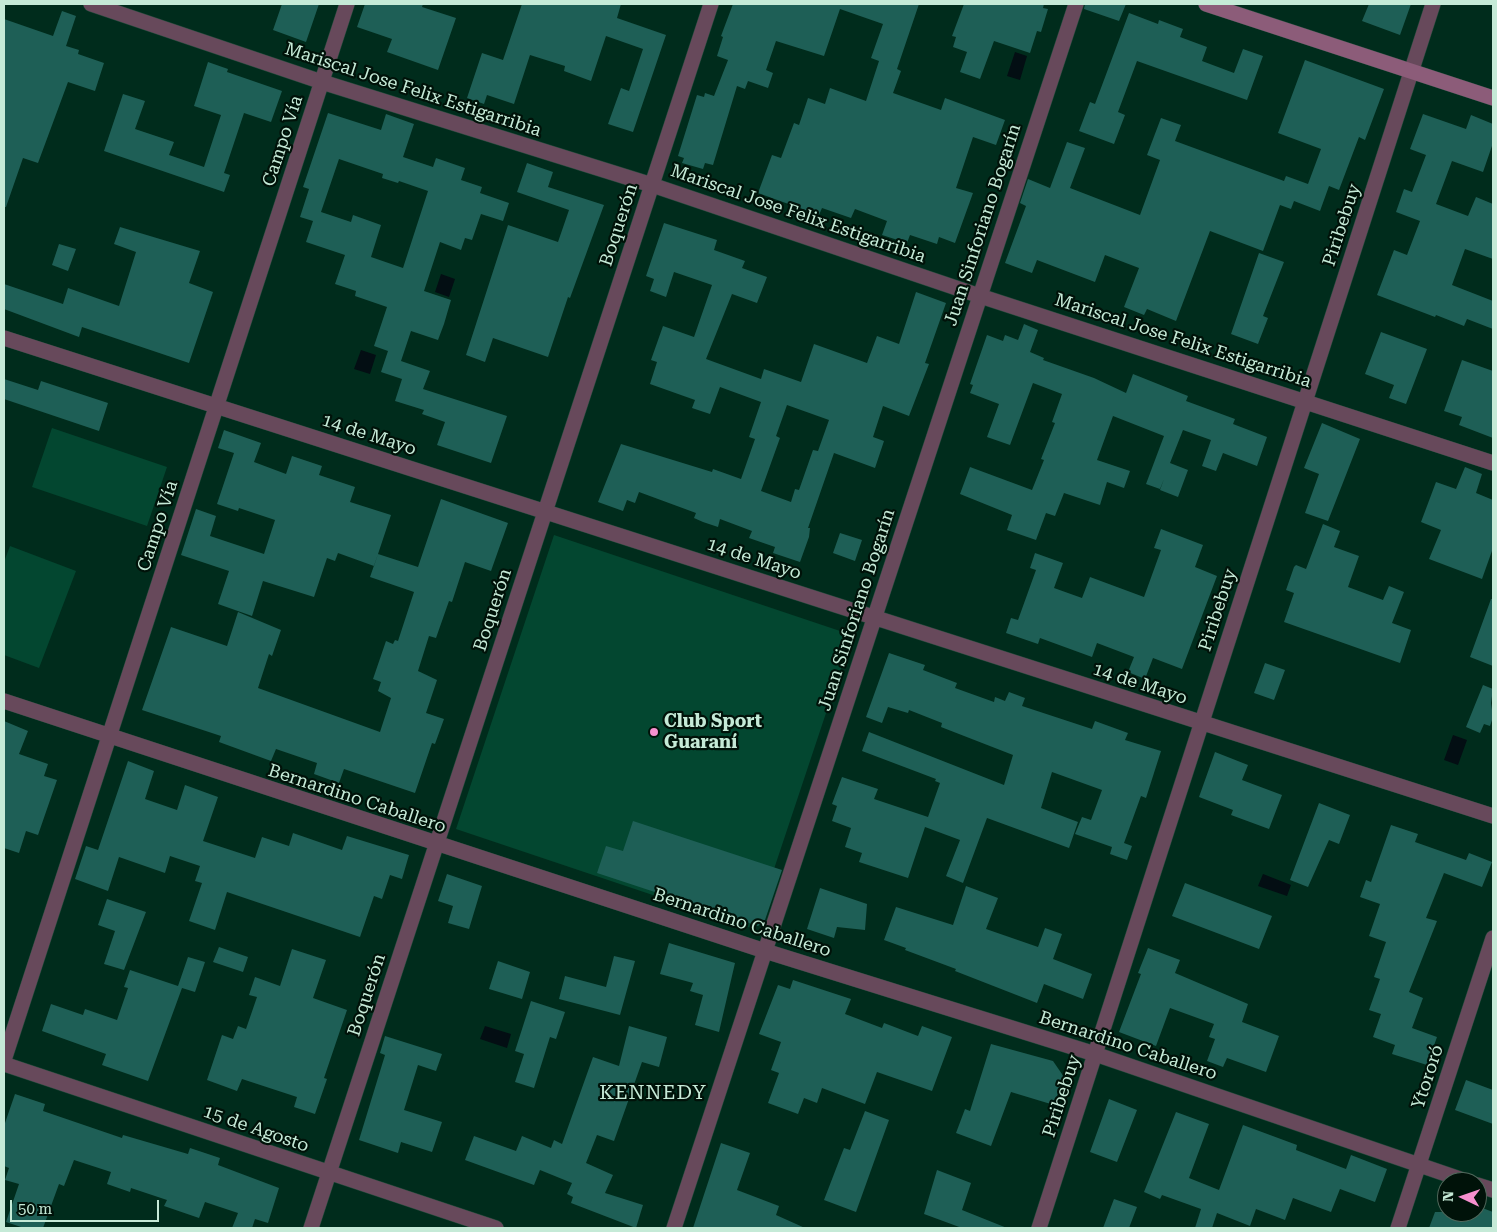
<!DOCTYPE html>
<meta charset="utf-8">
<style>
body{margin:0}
#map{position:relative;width:1497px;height:1232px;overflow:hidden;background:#002c1c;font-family:"Roboto Serif",serif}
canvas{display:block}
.frame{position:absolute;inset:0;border:5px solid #c5ead7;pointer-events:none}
.north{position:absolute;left:1437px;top:1172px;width:50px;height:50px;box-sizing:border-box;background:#001209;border:1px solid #4f685b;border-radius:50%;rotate:273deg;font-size:14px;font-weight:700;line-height:20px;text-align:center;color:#c5ead7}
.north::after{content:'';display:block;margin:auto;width:18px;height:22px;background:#f690cf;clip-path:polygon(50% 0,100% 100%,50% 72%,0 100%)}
.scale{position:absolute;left:10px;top:1200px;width:149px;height:22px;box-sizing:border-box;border:2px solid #c5ead7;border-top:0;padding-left:6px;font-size:15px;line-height:18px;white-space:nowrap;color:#c5ead7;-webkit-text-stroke:4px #001209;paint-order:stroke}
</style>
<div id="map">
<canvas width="1497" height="1232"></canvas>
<div class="frame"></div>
<div class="north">N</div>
<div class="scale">50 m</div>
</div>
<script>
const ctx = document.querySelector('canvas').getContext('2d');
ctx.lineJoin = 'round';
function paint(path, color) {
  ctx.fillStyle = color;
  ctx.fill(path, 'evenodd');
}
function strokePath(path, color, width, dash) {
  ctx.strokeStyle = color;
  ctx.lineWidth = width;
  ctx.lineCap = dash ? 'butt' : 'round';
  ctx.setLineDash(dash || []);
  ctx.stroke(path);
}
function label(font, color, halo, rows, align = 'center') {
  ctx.font = font + ' "Roboto Serif",serif';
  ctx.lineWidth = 4.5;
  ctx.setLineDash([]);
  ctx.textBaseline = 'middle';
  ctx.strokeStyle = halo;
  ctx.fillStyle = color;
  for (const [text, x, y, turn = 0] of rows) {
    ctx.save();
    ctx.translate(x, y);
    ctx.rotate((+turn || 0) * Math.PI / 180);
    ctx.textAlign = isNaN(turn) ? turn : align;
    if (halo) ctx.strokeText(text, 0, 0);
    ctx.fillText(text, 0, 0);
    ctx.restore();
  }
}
paint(new Path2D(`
 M52 428 167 467 147 526 32 487Z
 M554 535 852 635 754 929 456 829Z
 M10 546 76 571 39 668 4 655V562Z`), '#034730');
paint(new Path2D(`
 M1015 52 1027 56 1020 80 1007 76Z
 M441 274 455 279 449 297 435 292Z
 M361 350 376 355 370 374 354 369Z
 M1453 735 1467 740 1458 765 1444 760Z
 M1263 874 1291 885 1287 896 1258 886Z
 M485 1026 511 1034 507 1048 480 1039Z`), '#030e13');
paint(new Path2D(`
 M282 4H319L306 42 273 30Z
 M365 4H423L422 7 456 18 438 70 387 52 392 39 357 27Z
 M522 4H621L617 18 666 35 633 132 608 124 621 88 629 91 643 49 606 36 591 81 564 71 565 66 530 55 514 104 487 95 484 104 467 98 482 53 503 60Z
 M733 4H919L897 69 901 71 893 93 941 110 945 98 1005 120 996 145 973 137 956 188 973 193 955 243 939 237 937 244 910 235 907 243 882 235 887 221 855 209 851 218 822 208 819 215 758 193 772 155 781 158 794 123 799 125 808 98 825 104 830 88 866 101 879 61 871 58 883 24 840 9 824 56 776 41 766 70 773 73 768 88 748 81 745 89 737 86 713 165 705 163 703 169 682 163 684 158 678 156 697 95 704 97 705 93 714 96 728 60 717 56 723 37 721 36Z
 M964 4H1044L1043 8 1048 9 1041 32 1037 31 1030 53 994 41 980 79 960 72 967 52 953 47 956 37 952 36Z
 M1085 4H1126L1119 21 1084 9Z
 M1369 4H1411L1400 35 1362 21Z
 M62 11 76 16 66 46 79 50 78 54 104 63 95 91 68 82 38 163 23 158 6 207H4V19L53 36Z
 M1129 13 1158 24 1159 20 1183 29 1180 37 1207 47 1202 61 1234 73 1243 49 1263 56 1247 100 1137 61 1118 112 1125 115 1114 144 1079 131 1090 102 1095 104Z
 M1305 60 1384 89 1365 140 1359 137 1339 190 1329 186 1320 211 1294 201 1291 209 1280 205 1263 251 1210 231 1176 321 1147 309 1144 315 1124 307 1139 268 1105 255 1095 282 1037 260 1032 273 1005 263 1026 206 1020 203 1028 179 1050 188 1067 142 1085 148 1070 188 1140 215 1160 160 1147 155 1161 118 1181 125 1175 141 1284 181 1286 176 1308 184 1321 149 1278 133Z
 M208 62 228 69 227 72 282 91 271 122 244 113 224 173 230 175 224 192 104 151 123 94 145 101 135 129 174 142 169 155 204 167 221 115 194 106Z
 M328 113 381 130 386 114 414 124 403 157 433 167 436 158 465 168 461 180 482 187 480 193 509 203 503 221 481 214 472 240 465 238 461 250 440 242 424 291 451 300 444 324 438 340 411 331 401 361 430 371 423 389 507 416 491 463 437 445 445 422 422 414 424 410 395 401 402 379 381 372 388 351 374 346 387 307 355 296 356 291 335 284 345 255 306 242 313 221 300 217 309 189 303 187ZM339 159 383 174 382 178 398 183 399 181 428 191 403 268 371 257 381 225 353 215 351 222 321 212Z
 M1423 114 1466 129 1471 115 1493 124V143L1483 172 1452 161 1436 204 1468 216 1476 197 1493 204V259L1465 249 1452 285 1493 301V329L1467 319 1464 326 1436 315 1435 317 1377 295 1394 250 1407 255 1420 221 1396 212 1404 189 1412 192 1426 155 1410 149Z
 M527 163 553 172 548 187 604 205 570 298 568 297 548 357 493 338 485 362 466 355 508 225 558 242 569 210 517 192Z
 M664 223 717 240 714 250 745 261 742 268 767 277 757 303 732 294 706 359 761 379 764 369 801 382 814 344 867 363 877 336 899 344 916 292 946 303 925 363 929 364 909 416 883 406 873 437 884 441 875 468 834 453 808 528H810L809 537 800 562 773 553 775 547 749 538 752 531 720 519 718 527 703 522 694 518 696 513 639 492 635 503 627 500 623 511 598 502 621 444 712 472 713 469 741 479 755 439 749 437 761 402 720 387 710 414 692 408 695 400 650 384 657 362 651 360 663 326 694 337 712 285 674 272 666 297 650 291 654 279 646 276ZM787 405 829 420 818 451 813 450 799 490 795 489 791 502 761 491 780 438 776 436Z
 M120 227 200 251 189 283 213 292 189 363 82 327 79 337 4 309V284L63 304 68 288 119 306 136 252 114 244Z
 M59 244 76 249 68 271 52 265Z
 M1259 253 1284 262 1263 316 1268 318 1258 344 1231 334Z
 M1024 324 1038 330 1030 352 1044 358 1043 360 1094 378 1126 393 1133 374 1188 396 1186 401 1235 419 1233 424 1267 437 1257 466 1223 453 1216 471 1202 466 1211 440 1183 430 1170 463 1188 470 1178 497 1160 490 1164 479 1160 489 1146 484 1164 436 1113 416 1097 460 1130 471 1124 488 1107 482 1100 505 1064 493 1055 516 1046 513 1036 540 1007 530 1012 515 960 494 970 467 1032 490 1044 460 1041 459 1055 423 1052 422 1062 394 1033 383 1010 445 987 437 999 404 970 393 973 385 970 384 987 335 1003 341 1005 335 1018 340Z
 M1381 332 1427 349 1406 404 1389 398 1394 385 1365 374Z
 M1462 360 1493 371V438L1459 425 1462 417 1444 411Z
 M4 379 38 390 41 381 108 403 99 431 4 399Z
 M1322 423 1360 439 1328 521 1305 513 1319 474 1304 468Z
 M224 430 261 443 254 462 286 474 292 456 322 466 319 475 355 487 350 502 391 515 374 566 338 553 335 561 327 558 314 597 263 581 252 616 218 604 229 571 181 555 196 509 216 516 210 536 264 554 275 520 239 508 238 511 217 504 234 453 218 448Z
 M1465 467 1482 474 1476 493 1493 500V548L1482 579 1429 559 1441 530 1421 522 1436 482 1456 489Z
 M441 499 508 523 491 571 465 562 452 602 449 601 436 638 429 636 418 671 437 680 426 713 444 719 435 744 432 743 415 793 344 769 339 783 314 774 317 763 276 749 271 761 219 742 221 736 142 710 171 627 227 646 238 612 281 630 272 656 269 654 258 688 380 732 391 698 378 691 381 682 373 679 386 641 393 644 395 640 398 641 414 592 370 577 378 554 418 567Z
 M1323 524 1340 531 1334 547 1359 556 1348 587 1383 600 1389 586 1404 592 1392 623 1411 630 1400 663 1284 622 1294 593 1286 590 1294 567 1296 565 1306 569Z
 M1161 529 1203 545 1195 567 1217 576 1182 669 1153 658 1145 679 1128 672 1134 657 1097 643 1092 657 1040 638 1038 644 1006 633 1011 618 1018 620 1036 570 1030 568 1035 553 1063 563 1054 588 1082 598 1090 577 1144 597 1161 550 1154 548Z
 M840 533 862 540 855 561 833 553Z
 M1491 599H1493V666L1470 657Z
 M889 653 925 665 923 670 957 683 955 688 994 702 995 697 1005 701 1009 692 1025 698 1022 706 1092 729 1095 721 1128 733 1125 740 1161 751 1146 798 1141 796 1124 843 1132 846 1127 860 1110 854 1112 847 1075 834 1082 817 1091 820 1102 790 1052 772 1041 808 1078 822 1069 848 987 818 963 883 946 876 960 840 925 827 908 878 859 862 862 853 845 847 851 828 832 821 837 806 832 804 842 777 878 789 874 799 928 817 940 783 935 781 936 779 862 751 869 732 1004 785 1013 755 941 727 942 723 909 710 908 713 888 707 882 723 866 717Z
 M1265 663 1285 670 1274 700 1254 693Z
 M1483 685 1493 689 1491 703 1493 717 1490 726 1484 724 1480 733 1466 727Z
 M4 721 28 731 19 754 48 764 44 776 57 780 38 835 26 831 19 853 4 848Z
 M1215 752 1248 765 1242 780 1282 795 1269 829 1231 815 1233 810 1199 797Z
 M128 761 154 771 145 799 177 810 185 785 218 797 203 841 255 858 262 837 289 846 293 833 342 850 347 836 409 855 402 879 390 875 382 899 374 896 360 937 227 892 215 930 189 921 202 883 195 881 200 866 170 856 165 873 119 857 108 891 75 879 86 846 98 850Z
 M1319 803 1350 815 1339 844 1329 840 1308 887 1290 880Z
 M633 821 782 870 765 920 758 926 597 873 606 846 623 851Z
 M1391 825 1418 834 1415 842 1466 860 1469 853 1492 862 1482 887 1444 873 1426 918 1437 921 1409 992 1423 998 1412 1028 1437 1037 1427 1065 1392 1054 1395 1045 1373 1037 1381 1014 1369 1010 1380 979 1374 977 1386 942 1369 936 1380 904 1360 897 1366 880 1371 882Z
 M447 874 482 886 469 929 448 923 453 906 438 901Z
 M1185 883 1272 916 1259 949 1172 916Z
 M966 886 998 898 986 929 1038 947 1045 928 1062 934 1053 959 1092 974 1083 999 1044 984 1037 1003 955 971 956 969 905 950 906 948 884 940 896 907 953 925Z
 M820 888 867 904 865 930 837 927 834 938 807 929Z
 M107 899 146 912 124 970 104 964 115 931 98 925Z
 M669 943 735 963 719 1032 695 1025 703 995 690 991 693 983 660 974Z
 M219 947 248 957 243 972 213 962Z
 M1148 948 1180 960 1175 973 1248 1004 1242 1022 1279 1036 1266 1072 1227 1058 1223 1067 1207 1061 1215 1039 1209 1037 1214 1024 1170 1008 1156 1046 1119 1032 1141 974 1138 973Z
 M292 949 326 960 313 998 347 1010 324 1078 327 1079 315 1114 294 1107 297 1097 242 1079 237 1091 207 1080 222 1035 233 1039 238 1026 246 1029 257 997 249 995 255 977 280 986Z
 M614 956 635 961 620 1015 559 999 565 976 606 987Z
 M188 957 205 962 195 992 182 988 148 1081 102 1065 106 1054 42 1031 51 1004 83 1015 85 1009 117 1020 128 988 124 987 130 970 178 986Z
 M498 961 530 972 522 999 489 989Z
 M793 980 851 999 845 1014 882 1028 884 1023 918 1036 922 1026 952 1037 932 1091 877 1072 865 1104 822 1088 817 1103 804 1098 798 1114 768 1103 779 1073 771 1070 781 1042 759 1034 778 985 790 989Z
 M531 1001 565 1012 556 1039 550 1037 534 1088 515 1082 524 1054 515 1051Z
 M629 1026 667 1037 659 1067 642 1062 614 1141 597 1135 586 1163 613 1175 605 1193 643 1205 636 1228 571 1203 573 1197 567 1194 572 1183 540 1170 534 1185 465 1160 474 1136 516 1151 522 1136 551 1148 554 1140 562 1144 593 1057 619 1066Z
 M385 1036 442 1054 436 1071 418 1065 404 1110 442 1122 432 1152 401 1142 398 1153 359 1140 385 1055 380 1053Z
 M991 1044 1053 1061 1064 1077 1054 1105 1011 1092 991 1146 956 1133 965 1109 970 1111Z
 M1466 1080 1493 1090V1124L1455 1110Z
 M15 1094 45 1104 43 1111 122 1138 123 1135 188 1154 190 1148 220 1158 218 1165 279 1188 268 1223 255 1219 252 1228H232L238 1213 205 1202 199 1218 164 1206 167 1200 131 1188 130 1192 107 1184 111 1172 74 1160 64 1186 59 1184 43 1228H24L6 1222 19 1184 5 1180 9 1168 4 1166V1126Z
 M1109 1099 1137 1110 1117 1162 1090 1152Z
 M865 1111 889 1120 856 1212 824 1200 844 1148 850 1150Z
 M1176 1112 1209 1124 1189 1178 1219 1190 1243 1125 1297 1145 1296 1150 1346 1169 1351 1155 1387 1169 1375 1202 1340 1189 1331 1212 1293 1198 1285 1220 1256 1209 1250 1226 1217 1213 1212 1228H1195L1201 1209 1162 1195 1160 1199 1144 1192Z
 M721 1143 750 1153 737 1190 779 1206 776 1215 805 1228H693Z
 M937 1170 971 1183 962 1210 1007 1228H962L924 1214Z
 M1114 1199 1137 1207 1129 1228H1103Z
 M1477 1206 1493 1212V1228H1429L1435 1212H1477Z`), '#1e5f56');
const street = new Path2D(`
 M91 4 322 82 652 185 980 296 1493 463
 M4 338C501 494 996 659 1493 816
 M4 701 765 951 1095 1054 1469 1182
 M4 1060 347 4
 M4 1064 496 1228
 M1477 1185 1493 1190
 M311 1228 711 4
 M674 1228 1076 4
 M1039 1228 1433 4
 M1398 1228 1493 938`);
const secondary = new Path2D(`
 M1206 4 1493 98`);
strokePath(street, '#204a3a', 16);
strokePath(secondary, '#204a3a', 16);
strokePath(street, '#67495b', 15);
strokePath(secondary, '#8c5c79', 15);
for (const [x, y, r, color] of [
 [654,732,5,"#f690cf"]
]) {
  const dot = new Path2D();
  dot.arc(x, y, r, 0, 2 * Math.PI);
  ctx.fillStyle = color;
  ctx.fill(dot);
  strokePath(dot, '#001209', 2);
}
label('18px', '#c5ead7', '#001209', [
 ["Mariscal Jose Felix Estigarribia",413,90,18],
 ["Campo Vía",283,141,-72],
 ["Mariscal Jose Felix Estigarribia",798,214,19],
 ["Boquerón",619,225,-72],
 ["Juan Sinforiano Bogarín",983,225,-72],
 ["Piribebuy",1342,225,-72],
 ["Mariscal Jose Felix Estigarribia",1183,341,18],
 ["14 de Mayo",369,435,18],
 ["Campo Vía",158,526,-72],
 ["14 de Mayo",754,559,18],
 ["Boquerón",493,610,-72],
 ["Juan Sinforiano Bogarín",857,610,-72],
 ["Piribebuy",1218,610,-72],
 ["14 de Mayo",1140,684,18],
 ["Bernardino Caballero",357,799,18],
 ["Bernardino Caballero",742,923,18],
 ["Boquerón",367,995,-72],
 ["Bernardino Caballero",1128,1046,18],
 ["Ytororó",1428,1077,-72],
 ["Piribebuy",1062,1096,-72],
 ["15 de Agosto",256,1129,19]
]);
label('bold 18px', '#c5ead7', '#001209', [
 ["Club Sport",664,722],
 ["Guaraní",664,743]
], 'left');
ctx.letterSpacing = '1px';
label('20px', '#c5ead7', '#001209', [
 ["KENNEDY",653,1093]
]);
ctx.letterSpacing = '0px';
</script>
